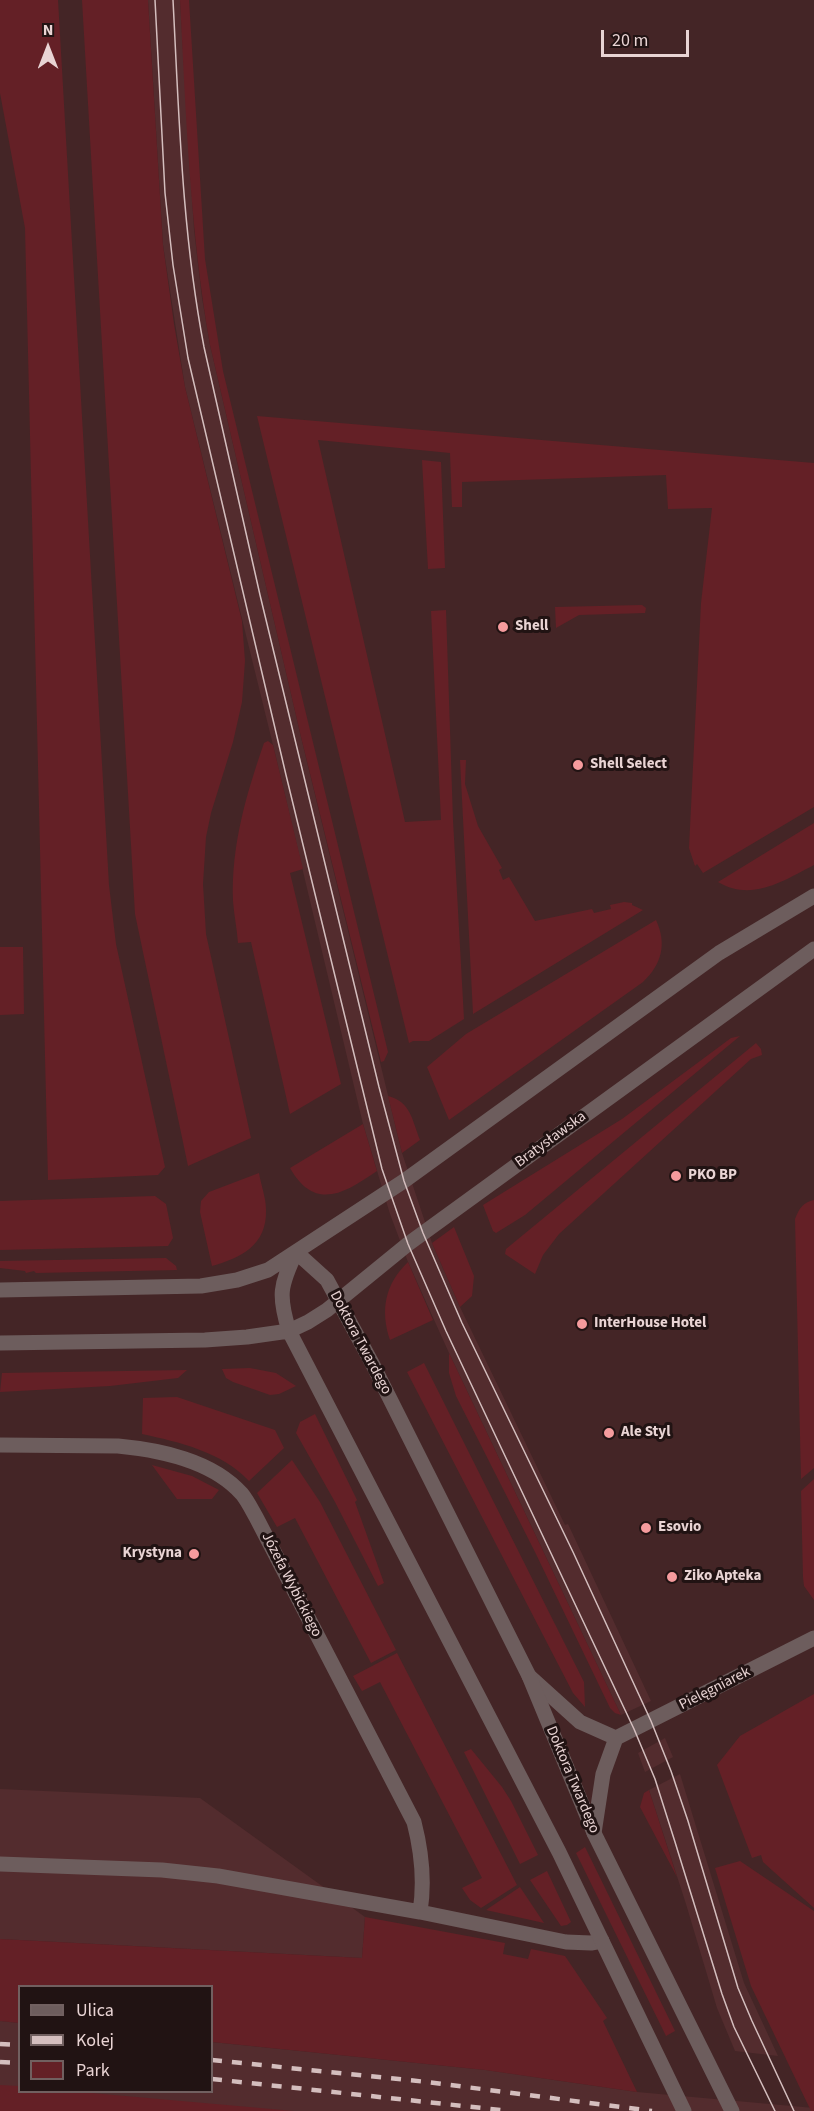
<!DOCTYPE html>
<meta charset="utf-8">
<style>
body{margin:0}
#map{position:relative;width:814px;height:2111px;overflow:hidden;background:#442526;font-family:"Source Sans 3",sans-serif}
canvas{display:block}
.legend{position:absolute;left:18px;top:1985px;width:195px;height:108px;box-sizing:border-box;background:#211313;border:2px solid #716060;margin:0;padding:8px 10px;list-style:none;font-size:18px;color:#e9d4d4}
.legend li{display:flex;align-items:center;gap:12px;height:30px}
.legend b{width:30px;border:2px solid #716060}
.north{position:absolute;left:18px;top:18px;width:60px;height:60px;-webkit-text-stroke:4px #211313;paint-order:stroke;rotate:0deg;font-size:16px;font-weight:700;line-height:24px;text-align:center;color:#e9d4d4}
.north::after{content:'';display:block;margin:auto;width:21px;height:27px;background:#e9d4d4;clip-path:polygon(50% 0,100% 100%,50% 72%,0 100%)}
.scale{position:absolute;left:601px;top:30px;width:88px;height:27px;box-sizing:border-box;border:3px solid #e9d4d4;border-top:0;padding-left:8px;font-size:18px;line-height:21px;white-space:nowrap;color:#e9d4d4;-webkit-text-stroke:4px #211313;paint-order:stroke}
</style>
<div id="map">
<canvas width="814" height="2111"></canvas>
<ul class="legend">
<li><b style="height:8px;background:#6d5d5d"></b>Ulica</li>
<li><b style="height:8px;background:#d4bebe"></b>Kolej</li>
<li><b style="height:16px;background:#642026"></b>Park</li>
</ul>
<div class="north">N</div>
<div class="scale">20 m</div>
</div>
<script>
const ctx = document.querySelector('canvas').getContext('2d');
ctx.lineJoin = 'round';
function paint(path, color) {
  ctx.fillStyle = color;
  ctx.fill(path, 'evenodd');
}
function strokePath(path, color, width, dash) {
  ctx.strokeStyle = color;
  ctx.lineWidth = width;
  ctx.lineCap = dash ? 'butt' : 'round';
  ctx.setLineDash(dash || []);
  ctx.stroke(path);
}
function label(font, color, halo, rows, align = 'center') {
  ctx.font = font + ' "Source Sans 3",sans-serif';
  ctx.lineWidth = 6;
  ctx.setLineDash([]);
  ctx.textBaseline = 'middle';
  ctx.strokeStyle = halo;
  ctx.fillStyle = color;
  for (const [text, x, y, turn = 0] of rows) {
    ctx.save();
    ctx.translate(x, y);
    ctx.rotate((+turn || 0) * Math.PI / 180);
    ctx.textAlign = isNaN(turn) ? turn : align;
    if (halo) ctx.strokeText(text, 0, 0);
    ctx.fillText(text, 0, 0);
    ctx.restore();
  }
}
paint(new Path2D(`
 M148 0H180L194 230 202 298 210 345 301 737 402 1153 432 1243 460 1307 565 1525 568 1524 651 1701 621 1715 449 1353 408 1262 390 1214 363 1124 273 745 185 387 163 245Z
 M665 1738 673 1757 645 1772 638 1753Z
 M680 1774 744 1983 778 2056 735 2051 717 2008 686 1904 649 1790Z
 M0 1789 200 1798 365 1917 362 1958 0 1939Z
 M0 2021 19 2023 20 2092H212V2042L486 2070 637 2092 814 2108V2111H0Z`), '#532c2e');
paint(new Path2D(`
 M0 0H58L109 885 116 944 165 1167 158 1175 48 1180 25 228 0 93Z
 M82 0H148L163 245 174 324 185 387 242 621 245 661 242 702 233 742 211 813 206 837 203 884 206 934 251 1138 188 1166 135 914Z
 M180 0H189L205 259 223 371 388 1052 384 1061 381 1062 301 737 210 345C190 231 186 115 180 0Z
 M257 416 814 463V807L703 873 697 864 695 866 689 848 701 603 712 508 668 509 666 475 462 482V507H452L450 453 318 440 405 822 441 820 431 611 446 610 453 820 464 1019 429 1041H413L409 1043Z
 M422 460 441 462 445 568 428 569Z
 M642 605 646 608 645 613 579 615 556 628 555 607Z
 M268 741 273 745 303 869 290 873 341 1084 290 1114 251 942 238 943C237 929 234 915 233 901 231 846 246 795 264 743Z
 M460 760H466L465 784 478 826 502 868 499 870 503 880 509 877 535 921 592 909 594 913 611 909 610 905 624 902 632 903V905L643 910 473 1014Z
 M814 823V865C783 881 752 902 718 882Z
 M656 920C667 944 662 964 643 982L449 1120 427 1067 466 1034Z
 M0 947H23L24 1014 0 1015Z
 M740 1036 525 1215 496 1233 493 1231 483 1205 622 1119 731 1038Z
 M756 1043 761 1049 762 1055 751 1059 559 1234 543 1255 535 1274 505 1254 506 1249Z
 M388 1096C411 1102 412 1120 420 1140L402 1153Z
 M363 1124 377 1171C345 1193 315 1212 290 1168Z
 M259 1173C261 1185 266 1198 266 1210 267 1245 241 1258 212 1266L200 1212 201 1201 209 1192Z
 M155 1196 166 1204 173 1238 168 1246 0 1250V1201Z
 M814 1200V1468L801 1479 795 1219C799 1209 803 1202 814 1200Z
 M454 1227 474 1276 472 1296 460 1307 432 1243Z
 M166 1258 176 1266 177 1270 36 1273 34 1271 26 1273 25 1271 0 1268V1261Z
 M408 1262 433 1320 390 1340C380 1310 385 1284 408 1262Z
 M449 1353 621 1715 615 1713 610 1708 535 1552 456 1396 449 1373Z
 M424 1363 584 1682 585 1707 573 1693 407 1372Z
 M250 1368 276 1373 296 1386 279 1394 270 1395 233 1382 226 1378 222 1369Z
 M187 1370 178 1378 110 1386 0 1392 2 1373Z
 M177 1397 275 1430 284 1448 249 1481C222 1452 179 1442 142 1434L143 1398Z
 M315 1414 357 1500 355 1502 384 1583 378 1586 335 1502 296 1433 300 1422Z
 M292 1460 320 1502 396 1650 371 1663 295 1518 277 1527 257 1493Z
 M152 1465 192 1476 219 1490 212 1499H177Z
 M814 1479V1600L804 1586 803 1577 801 1491Z
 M397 1653 517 1885 481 1908 470 1900 462 1888 482 1878 380 1682 362 1691 353 1676Z
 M814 1694V1908L763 1862 761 1855 752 1858 717 1765 740 1736Z
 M471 1749 502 1787 511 1801 538 1855 520 1864 464 1752Z
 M649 1790 677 1877 640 1807 644 1793Z
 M585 1847 675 2031 666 2036 576 1853Z
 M740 1861 814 1911V2111H811L751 1986 715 1868Z
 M547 1871 571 1922 567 1925 561 1926 530 1880Z
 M520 1887 544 1923 486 1910Z
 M365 1917 505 1943 503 1954 528 1959 531 1949 565 1956 607 2018 603 2021 637 2092 485 2070 212 2042V1986H20L19 2023 0 2021V1939L362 1958Z
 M0 2085 19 2086 20 2092H80L294 2111H0Z`), '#642026');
strokePath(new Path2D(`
 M0 1445 118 1446C160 1450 212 1460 242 1494 247 1500 252 1510 256 1517L414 1822C422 1853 425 1881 420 1912
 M529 1676 580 1722 616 1738
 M594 1833 603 1774 616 1738 814 1638
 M0 1864 162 1870 218 1876 420 1912 566 1942 591 1943 602 1941`), '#6d5d5d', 15);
strokePath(new Path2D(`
 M296 1252 327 1280 373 1365 529 1676 594 1833 732 2111
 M296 1252C280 1286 278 1295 289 1331L559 1852 684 2111
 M0 1290 201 1286 237 1280 268 1270 404 1181 719 953 814 896
 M0 1343 205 1340 247 1337 289 1331 308 1322 327 1310 408 1244 814 949`), '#6d5d5d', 15);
strokePath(new Path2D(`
 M155 0 165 193 173 265 188 358 286 775 382 1169 408 1244 446 1331 634 1729 655 1779 675 1842 722 1994 734 2027 775 2111
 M173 0C179 115 182 233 204 347L260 595 379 1087 404 1181 423 1233 462 1323 573 1552 651 1721 671 1771 688 1821 738 1988 752 2021 794 2111`), '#d4bebe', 1.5);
strokePath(new Path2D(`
 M0 2044 20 2045
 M212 2060 427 2082 652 2111
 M0 2062 20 2063
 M212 2079 510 2111`), '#d4bebe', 4.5, [10, 10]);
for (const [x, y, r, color] of [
 [503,627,6,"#f59b9d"],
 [578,765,6,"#f59b9d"],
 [676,1176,6,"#f59b9d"],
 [582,1324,6,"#f59b9d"],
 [609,1433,6,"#f59b9d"],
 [646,1528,6,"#f59b9d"],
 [194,1554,6,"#f59b9d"],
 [672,1577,6,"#f59b9d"]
]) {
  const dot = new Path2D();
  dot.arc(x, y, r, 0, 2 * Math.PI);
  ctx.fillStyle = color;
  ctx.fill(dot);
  strokePath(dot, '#211313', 2);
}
label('bold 15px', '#e9d4d4', '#211313', [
 ["Shell",515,627],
 ["Shell Select",590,765],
 ["PKO BP",688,1176],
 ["InterHouse Hotel",594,1324],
 ["Ale Styl",621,1433],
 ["Esovio",658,1528],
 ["Krystyna",182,1554,"right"],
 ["Ziko Apteka",684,1577]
], 'left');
label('15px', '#e9d4d4', '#211313', [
 ["Bratysławska",551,1140,-36],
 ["Doktora Twardego",360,1343,62],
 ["Józefa Wybickiego",291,1585,63],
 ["Pielęgniarek",715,1689,-27],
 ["Doktora Twardego",572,1780,67]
]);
</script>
